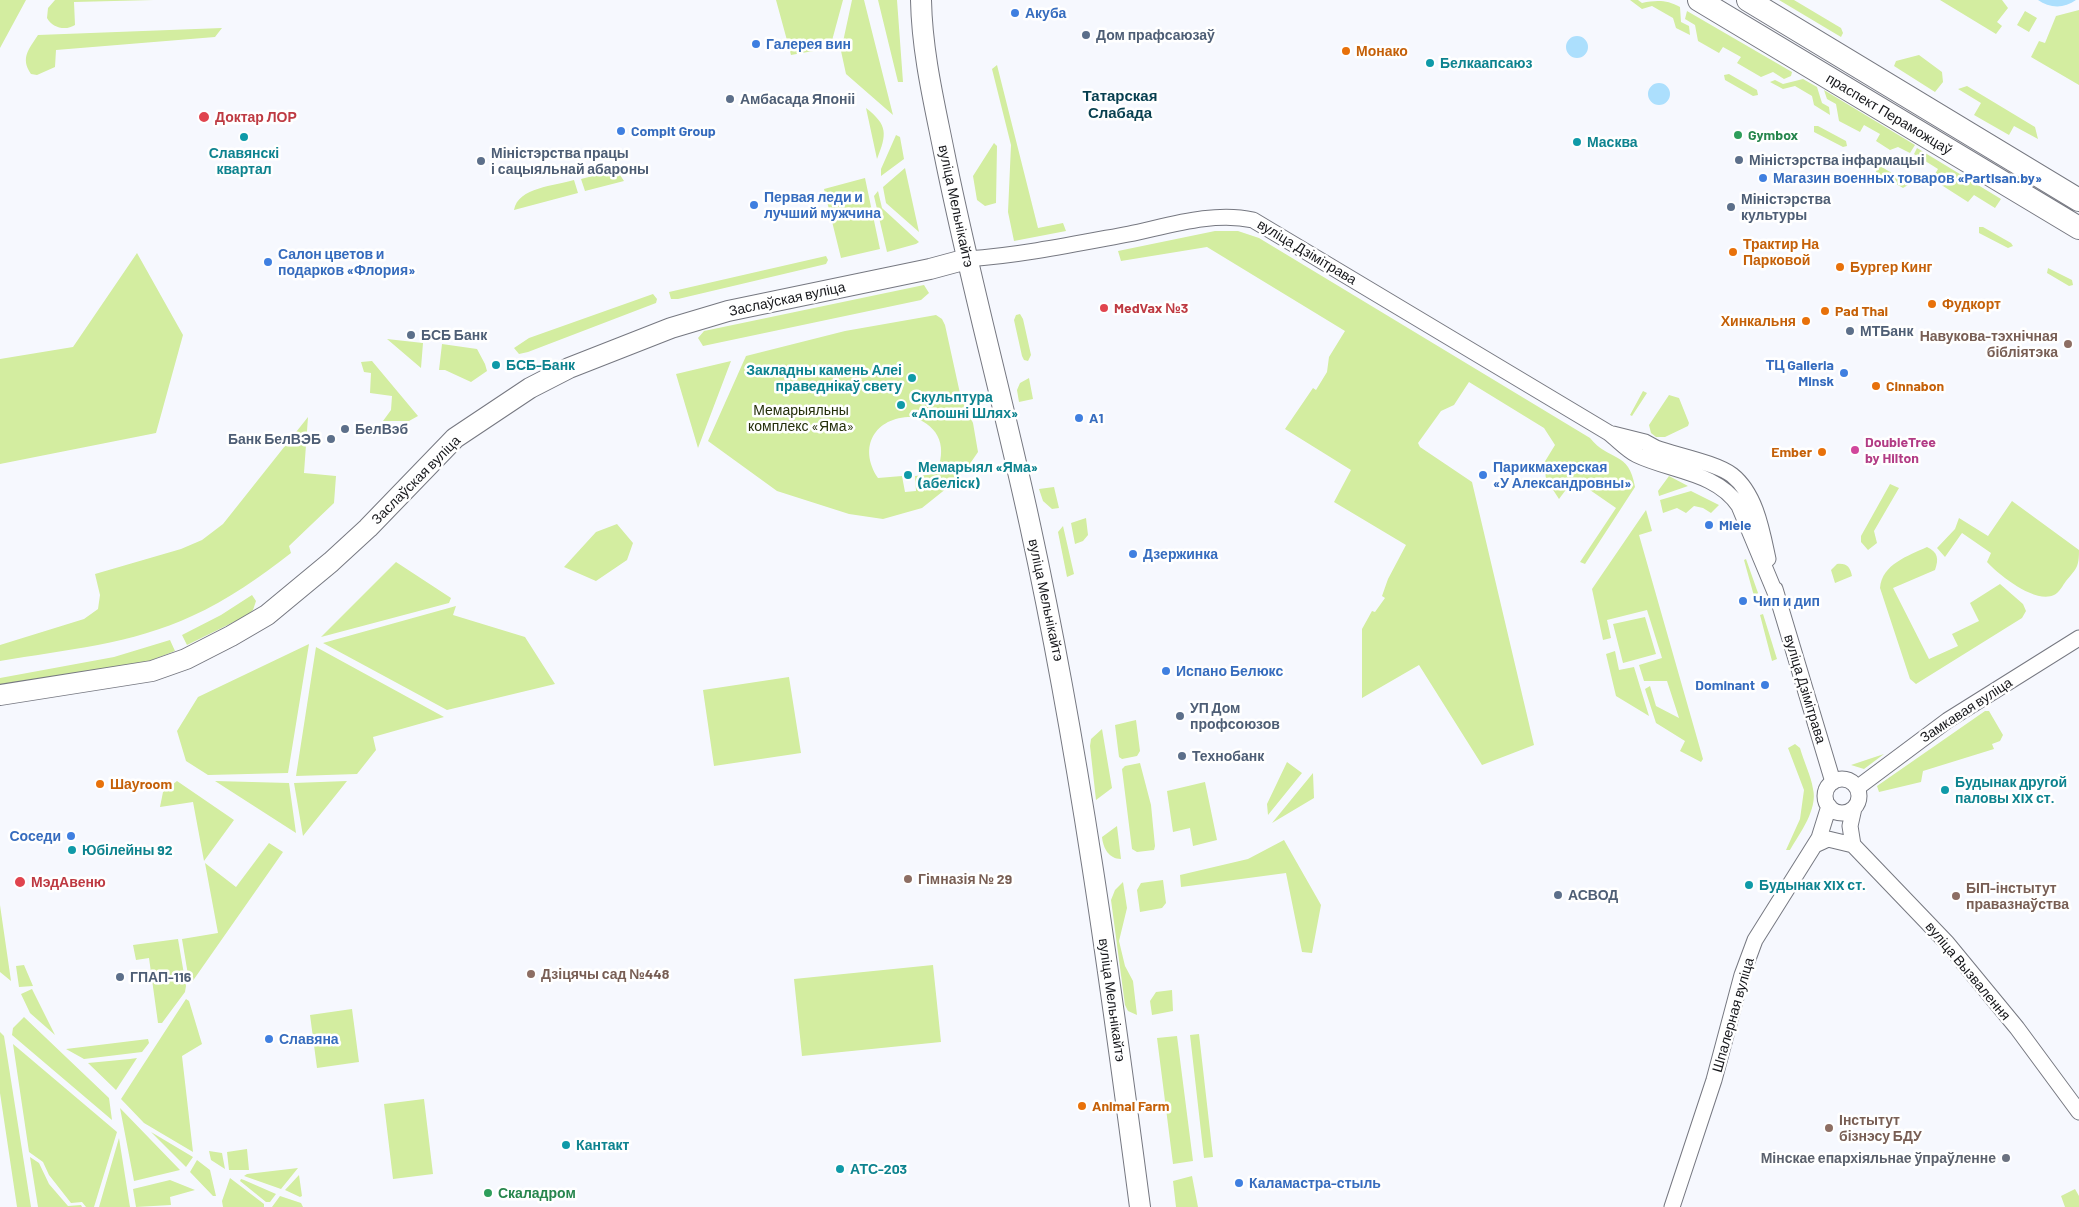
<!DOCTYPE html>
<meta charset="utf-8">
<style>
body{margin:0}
canvas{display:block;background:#f6f8fe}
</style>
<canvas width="2079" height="1207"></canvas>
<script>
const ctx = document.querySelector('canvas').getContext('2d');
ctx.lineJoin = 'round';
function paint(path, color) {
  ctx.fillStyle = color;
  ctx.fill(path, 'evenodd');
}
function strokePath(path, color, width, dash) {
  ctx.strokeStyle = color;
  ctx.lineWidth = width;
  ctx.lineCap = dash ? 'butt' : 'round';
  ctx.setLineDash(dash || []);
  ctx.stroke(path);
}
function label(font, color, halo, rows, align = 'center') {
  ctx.font = font + ' Barlow,sans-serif';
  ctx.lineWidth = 5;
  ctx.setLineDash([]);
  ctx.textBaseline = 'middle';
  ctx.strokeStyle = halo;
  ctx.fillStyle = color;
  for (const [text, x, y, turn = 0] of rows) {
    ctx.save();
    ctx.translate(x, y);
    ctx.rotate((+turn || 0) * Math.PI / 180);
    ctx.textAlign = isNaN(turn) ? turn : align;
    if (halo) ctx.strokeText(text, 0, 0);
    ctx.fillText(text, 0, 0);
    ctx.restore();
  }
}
paint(new Path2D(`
 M0 0H26L0 48Z
 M55 0H154L74 2 75 25C66 31 52 28 47 18L48 8Z
 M776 0H843L830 48 791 55Z
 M852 0H864L893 115 846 74 841 51Z
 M878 0H897L903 82H898Z
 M1630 0H1638L1642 3C1657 0 1667 0 1680 7L1681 22 1689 26 1690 35 1676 28 1673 18 1652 6 1642 9Z
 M1779 0H1794L1841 28 1843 33 1841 37Z
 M1940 0H2002L2008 8 1997 22 2002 26 1996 34Z
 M2079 10V85L2031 57 2039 41 2045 43 2056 16Z
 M1687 11 1792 72 1791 76 1784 79 1773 72 1761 77 1737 63 1741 57 1723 47 1719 53 1698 41 1695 25 1685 19Z
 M2025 11 2037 18 2029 32 2017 25Z
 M222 28 215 37 56 50 55 67 37 75 31 74C20 58 29 49 38 35Z
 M1919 55 1942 72 1943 82 1935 92 1894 66 1896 61Z
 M997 65 1038 228 1063 223 1066 231 1014 241 1008 212 1011 145 992 69Z
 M1729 74 1757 90 1758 95 1753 96 1725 80 1724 75Z
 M1803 79 1817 87 1822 103 1829 107 1830 115 1814 105 1812 96 1795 86 1783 89 1770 82 1775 80 1783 84Z
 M1967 86 2035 127 2038 139 2014 126 2009 135 1974 115 1981 103 1958 89Z
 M1824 90 1915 145 1910 153 1898 147 1890 150 1876 141 1880 134 1864 125 1860 132 1839 121 1836 104 1827 99Z
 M866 108C888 125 887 134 877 159Z
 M1814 126H1818L1846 141 1847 146 1843 147 1814 132Z
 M896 135 900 137 904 159 881 176V169Z
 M994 143 997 146 996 203 985 206 977 200 973 176Z
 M1917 148 2001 199 1995 208 1974 195 1968 202 1932 179 1938 169 1914 154Z
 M1877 166H1880L1907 182 1908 185 1903 188 1876 172Z
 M905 168 919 232 886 203 883 187Z
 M612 171 618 172 624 181 585 191 581 179Z
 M865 178 880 249 841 258 824 189Z
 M574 180 578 193 514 210C518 187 555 186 574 180Z
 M878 191 882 208 919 242 916 244 887 252 874 196Z
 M1979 227H1983L2011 243 2013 246 2008 248 1979 233Z
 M1215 231H1238L1259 238 1590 438C1609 462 1629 450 1635 487L1585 564 1580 562 1616 508 1574 479 1559 499 1546 479 1544 463 1555 445 1544 428 1469 382 1454 405 1441 411 1418 443 1420 447 1472 482 1534 745 1482 765 1419 665 1362 698V629L1372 611 1375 612 1385 598 1382 596 1388 579 1406 545 1334 502 1351 470 1285 429 1313 388 1316 390 1327 372 1329 357 1345 331 1207 247 1121 261 1118 251Z
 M137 253 183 335 156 433 0 464V359L73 347Z
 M826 256 828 260 826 264 678 299H671L669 292Z
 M2048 268 2072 280 2073 285 2069 286 2047 273Z
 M924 285 929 293 921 300 703 346 698 338 704 331Z
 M653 294 657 299 656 303 528 352 519 354 514 348 529 338Z
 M1020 314 1023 319 1031 355 1028 361 1024 360 1022 356 1014 320 1016 315Z
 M936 315 942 319 945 325 961 398 973 423 978 452 967 468 947 488 922 508 883 519 849 514 777 491 708 441 746 356 845 331ZM913 417C941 427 947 448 936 474L915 476 916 491 905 492 902 476 878 478C857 446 876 416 913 417Z
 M387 339 423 343 421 368Z
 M442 344 477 349 485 364 487 371 471 382 445 370H439Z
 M372 361 418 416 409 421H383L391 410 392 396 370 393 371 373 364 372 361 362Z
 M731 361 698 448 676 374Z
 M1029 378 1033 399 1019 402 1017 390 1020 383Z
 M1643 391 1647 393 1632 416 1630 415Z
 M1669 395 1679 398 1689 423 1688 426 1665 437H1656L1651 433 1649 425Z
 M308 417 304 473 336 476 334 503 289 546 291 553C260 577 228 600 192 616 133 644 64 650 0 661V645L84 619 98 609 100 595 95 574 181 549 202 540 223 524Z
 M1669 476 1688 486 1659 496 1658 491Z
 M1890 484 1899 488 1874 531 1877 543 1868 550 1861 542V536Z
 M1054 487 1059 508 1052 509 1043 501 1039 489Z
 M1691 491 1719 505 1711 513 1703 508 1694 506 1686 513 1677 508 1663 513 1660 500Z
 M2012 501 2079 550C2079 567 2077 568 2066 581 2063 585 2059 593 2054 595 2035 604 1999 575 1987 562L1991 553 1962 533 1945 557 1937 548 1955 529 1959 518 1988 536Z
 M1646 510 1652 531 1639 535 1703 759 1701 762 1680 751 1685 741 1656 723 1645 689 1650 686 1656 706 1679 718 1667 681H1644L1639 665 1662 658 1647 610 1607 620 1611 638 1603 640 1592 589Z
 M1086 518 1088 535 1083 541 1075 544 1071 523Z
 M617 524 633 543 627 560 596 581 564 567 596 532Z
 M1063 526 1074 574 1067 577 1058 532Z
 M1927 547C1938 552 1939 559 1935 570L1893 588 1929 659 1958 646 1952 634 1979 621 1970 603 2000 584 2023 604 2026 611 2022 618 1916 684 1910 679 1880 588C1882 564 1908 556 1927 547Z
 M1746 559 1758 593 1754 596 1744 560Z
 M396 562 451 598 449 603 321 637Z
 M1837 564C1847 563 1850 567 1852 576L1835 583 1831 570Z
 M252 595 256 601 253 610 248 615 187 645 182 635 221 615Z
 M456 606 453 615 525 637 555 684 447 710 323 643Z
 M1763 614 1777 659 1772 661 1760 615Z
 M1645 617 1656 654 1623 663 1613 624Z
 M170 640 175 651 144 663 0 689V678L114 657Z
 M309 644 288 773 208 775 186 761 177 731 198 697Z
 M316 647 444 717 373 737 376 750 357 774 296 776Z
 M1615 651 1619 670 1634 667 1649 716 1616 696 1606 654Z
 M789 677 801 753 714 766 703 690Z
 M1985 711H1989L2003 735 2000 741 1992 744 1994 749 1923 771 1921 782 1879 792 1877 786Z
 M1136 720 1140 751 1137 756 1122 759 1119 757 1115 725Z
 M1102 729 1112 788 1096 800 1090 746 1091 739Z
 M1795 744 1800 748C1804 762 1811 776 1813 789 1818 809 1800 833 1790 850H1786L1800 819 1804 790 1788 748Z
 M1884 754 1864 769 1851 765Z
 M1287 762 1302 773 1268 815 1267 804Z
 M1140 763 1151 805 1155 846 1154 850 1137 852 1132 849 1122 769 1125 766Z
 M1313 773 1314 798 1272 823Z
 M177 781 234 820 204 861 193 802 160 807 163 792Z
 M215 781 289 783 296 833Z
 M347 781 303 836 294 783Z
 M1205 782 1217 840 1193 846 1190 828 1173 832 1167 791Z
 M1117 826 1121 859C1109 859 1103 848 1102 837Z
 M1284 840 1321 905 1312 953 1302 952 1286 873 1181 887 1180 875 1248 859Z
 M269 843 283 852 192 982 189 981 182 939 218 933 205 863 236 887Z
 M1163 880 1166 903 1162 908 1140 912 1137 890 1141 883Z
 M1123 882 1127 908 1119 941 1125 966 1133 981 1137 1015 1128 1011 1125 1005 1111 900 1115 890Z
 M0 905 11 981 0 972Z
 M178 939 186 986 185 992 162 1023H158L149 958 136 960 133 945Z
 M24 965 33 986 19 987 16 966Z
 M933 965 941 1042 802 1056 794 979Z
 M32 989 55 1035 30 1013 21 994Z
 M1172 990 1173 1011 1152 1015 1150 1001 1156 992Z
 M186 999 189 1001 202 1044 182 1056 193 1152 144 1123 121 1099Z
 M352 1009 359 1062 317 1068 310 1015Z
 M24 1017 109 1098 112 1120 12 1035 13 1028Z
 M0 1032 4 1036 31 1207H17L0 1093Z
 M1199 1034 1213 1157 1204 1158 1190 1035Z
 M1177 1036 1193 1161 1173 1164 1157 1038Z
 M148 1039 149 1043 142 1052 84 1059 66 1049Z
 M13 1044 117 1132 94 1207H86L82 1202 71 1203 49 1175 43 1162 29 1152Z
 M137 1058 116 1090 88 1063 130 1059Z
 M424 1099 433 1174 393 1179 384 1104Z
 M120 1108 180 1170 134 1181Z
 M151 1132 193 1157 186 1167Z
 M119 1138 130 1207H99Z
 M247 1149 249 1170H229L227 1152Z
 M209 1151 222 1153 225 1169 211 1160Z
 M30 1157 39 1163 49 1184 68 1206 81 1205 82 1207H38Z
 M197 1160 210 1170 216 1196H213L190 1172Z
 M298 1168 281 1189 244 1176 247 1174Z
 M299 1175 302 1196 300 1197 285 1190Z
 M1192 1176 1198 1207H1176L1173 1181Z
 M230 1178 264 1204V1207H223L222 1201Z
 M241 1179 244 1180 276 1194 270 1202H266L240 1181Z
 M170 1180 195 1190 170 1197 171 1205 136 1207 133 1189Z
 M2075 1189 2079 1196V1207H2065L2061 1196Z
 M280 1196 301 1203 303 1207H272Z`), '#d3eda0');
paint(new Path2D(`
 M2038 0H2076C2064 9 2049 8 2038 0Z
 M1566 47a11 11 0 1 1 22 0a11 11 0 1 1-22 0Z
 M1648 94a11 11 0 1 1 22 0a11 11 0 1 1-22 0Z`), '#acdffd');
const street = new Path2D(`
 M967 259C1022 255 1075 244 1129 234 1168 226 1213 211 1253 220L1609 433C1618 440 1627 450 1637 455 1670 471 1717 472 1739 506L1777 597
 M1613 434 1645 442 1656 448C1675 455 1717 463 1732 475 1756 494 1762 531 1768 559
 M1775 589 1833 782
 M1825 796a17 17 0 1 1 34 0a17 17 0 1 1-34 0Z
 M1857 788 1948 720 2079 638
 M1854 808 1850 826 1853 845 1947 943 2017 1028 2079 1112
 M1815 845 1828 839 1853 845
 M1672 1207 1714 1080 1742 975 1755 940 1819 838 1829 806`);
const secondary = new Path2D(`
 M921 0C922 52 934 102 944 152 969 277 1003 400 1030 525 1079 750 1110 978 1140 1207
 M0 695 152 671 186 659 231 636 267 615 331 562 368 528 455 438 530 388 569 368 671 328 728 311 930 269 967 259`);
const primary = new Path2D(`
 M1699 0 2079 228
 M1748 0 2079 200`);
strokePath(street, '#767881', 17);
strokePath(secondary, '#767881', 22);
strokePath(primary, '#767881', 24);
strokePath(street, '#fff', 15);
strokePath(secondary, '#fff', 20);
strokePath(primary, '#fff', 22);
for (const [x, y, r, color] of [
 [1015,13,5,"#3f7fe0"],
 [1086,35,5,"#5c6f8a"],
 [756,44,5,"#3f7fe0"],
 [1346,51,5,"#e8710a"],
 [1430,63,5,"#0f9aa8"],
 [730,99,5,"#5c6f8a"],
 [204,117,6,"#e0444e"],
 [621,131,5,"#3f7fe0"],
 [1738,135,5,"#2e9e5b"],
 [244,137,5,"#0f9aa8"],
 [1577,142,5,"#0f9aa8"],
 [1739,160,5,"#5c6f8a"],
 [481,161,5,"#5c6f8a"],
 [1763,178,5,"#3f7fe0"],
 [754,205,5,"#3f7fe0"],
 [1731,207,5,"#5c6f8a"],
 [1733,252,5,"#e8710a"],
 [268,262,5,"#3f7fe0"],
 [1840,267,5,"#e8710a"],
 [1932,304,5,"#e8710a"],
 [1104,308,5,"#e0444e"],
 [1825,311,5,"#e8710a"],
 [1806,321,5,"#e8710a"],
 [1850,331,5,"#5c6f8a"],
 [411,335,5,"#5c6f8a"],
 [2068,344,5,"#8d6e63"],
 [496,365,5,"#0f9aa8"],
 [1844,373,5,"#3f7fe0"],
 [912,378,5,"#0f9aa8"],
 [1876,386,5,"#e8710a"],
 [901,405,5,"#0f9aa8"],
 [1079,418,5,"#3f7fe0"],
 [345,429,5,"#5c6f8a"],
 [331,439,5,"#5c6f8a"],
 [1855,450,5,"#d1479c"],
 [1822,452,5,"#e8710a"],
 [908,475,5,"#0f9aa8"],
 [1483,475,5,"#3f7fe0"],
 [1709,525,5,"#3f7fe0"],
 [1133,554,5,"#3f7fe0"],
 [1743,601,5,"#3f7fe0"],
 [1166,671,5,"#3f7fe0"],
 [1765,685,5,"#3f7fe0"],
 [1180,716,5,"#5c6f8a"],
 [1182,756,5,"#5c6f8a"],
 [100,784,5,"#e8710a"],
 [1945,790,5,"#0f9aa8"],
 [71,836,5,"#3f7fe0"],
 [72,850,5,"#0f9aa8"],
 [908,879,5,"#8d6e63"],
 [20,882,6,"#e0444e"],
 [1749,885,5,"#0f9aa8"],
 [1558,895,5,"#5c6f8a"],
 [1956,896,5,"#8d6e63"],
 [531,974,5,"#8d6e63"],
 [120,977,5,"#5c6f8a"],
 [269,1039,5,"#3f7fe0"],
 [1082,1106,5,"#e8710a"],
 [1829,1128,5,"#8d6e63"],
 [566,1145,5,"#0f9aa8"],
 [2006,1158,5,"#6b7280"],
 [840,1169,5,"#0f9aa8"],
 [1239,1183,5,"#3f7fe0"],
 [488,1193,5,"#2e9e5b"]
]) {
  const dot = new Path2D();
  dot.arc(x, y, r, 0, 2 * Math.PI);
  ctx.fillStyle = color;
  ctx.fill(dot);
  strokePath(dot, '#fff', 2);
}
label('bold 14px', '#366cbe', '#fff', [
 ["Акуба",1025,13],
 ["Галерея вин",766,44],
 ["Compit Group",631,131],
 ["Магазин военных товаров «Partisan.by»",1773,178],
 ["Первая леди и",764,197],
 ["лучший мужчина",764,213],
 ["Салон цветов и",278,254],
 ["подарков «Флория»",278,270],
 ["ТЦ Galleria",1834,365,"right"],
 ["Minsk",1834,381,"right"],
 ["A1",1089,418],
 ["Парикмахерская",1493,467],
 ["«У Александровны»",1493,483],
 ["Miele",1719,525],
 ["Дзержинка",1143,554],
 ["Чип и дип",1753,601],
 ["Испано Белюкс",1176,671],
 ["Dominant",1755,685,"right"],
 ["Соседи",61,836,"right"],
 ["Славяна",279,1039],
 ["Каламастра-стыль",1249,1183]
], 'left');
label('bold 14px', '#4e5e75', '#fff', [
 ["Дом прафсаюзаў",1096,35],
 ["Амбасада Японіі",740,99],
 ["Міністэрства працы",491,153],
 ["і сацыяльнай абароны",491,169],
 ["Міністэрства інфармацыі",1749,160],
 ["Міністэрства",1741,199],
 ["культуры",1741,215],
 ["МТБанк",1860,331],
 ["БСБ Банк",421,335],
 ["БелВэб",355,429],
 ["Банк БелВЭБ",321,439,"right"],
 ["УП Дом",1190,708],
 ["профсоюзов",1190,724],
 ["Технобанк",1192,756],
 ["АСВОД",1568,895],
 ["ГПАП-116",130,977]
], 'left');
label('bold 14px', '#c56008', '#fff', [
 ["Монако",1356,51],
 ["Трактир На",1743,244],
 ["Парковой",1743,260],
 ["Бургер Кинг",1850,267],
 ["Фудкорт",1942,304],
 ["Pad Thai",1835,311],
 ["Хинкальня",1796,321,"right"],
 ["Cinnabon",1886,386],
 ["Ember",1812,452,"right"],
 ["Шауroom",110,784],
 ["Animal Farm",1092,1106]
], 'left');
label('bold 14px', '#0d838f', '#fff', [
 ["Белкаапсаюз",1440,63],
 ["Масква",1587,142],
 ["Славянскі",244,153,"center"],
 ["квартал",244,169,"center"],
 ["БСБ-Банк",506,365],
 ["Закладны камень Алеі",902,370,"right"],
 ["праведнікаў свету",902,386,"right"],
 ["Скульптура",911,397],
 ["«Апошні Шлях»",911,413],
 ["Мемарыял «Яма»",918,467],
 ["(абеліск)",918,483],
 ["Будынак другой",1955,782],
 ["паловы XIX ст.",1955,798],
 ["Юбілейны 92",82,850],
 ["Будынак XIX ст.",1759,885],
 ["Кантакт",576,1145],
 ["АТС-203",850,1169]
], 'left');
label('14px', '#16171b', '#fff', [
 ["праспект Пераможцаў",1889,114,31],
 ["вуліца Мельнікайтэ",956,206,78],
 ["вуліца Дзімітрава",1307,252,31],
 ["Заслаўская вуліца",787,299,-12],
 ["Заслаўская вуліца",416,480,-45],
 ["вуліца Мельнікайтэ",1046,600,78],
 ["вуліца Дзімітрава",1805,689,73],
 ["Замкавая вуліца",1966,710,-33],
 ["вуліца Вызвалення",1968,971,50],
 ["вуліца Мельнікайтэ",1112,1000,82],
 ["Шпалерная вуліца",1733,1015,-74]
]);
label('bold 14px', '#be3a42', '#fff', [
 ["Доктар ЛОР",215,117],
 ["MedVax №3",1114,308],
 ["МэдАвеню",31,882]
], 'left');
label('bold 14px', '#27864d', '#fff', [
 ["Gymbox",1748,135],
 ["Скаладром",498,1193]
], 'left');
label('bold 14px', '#785e54', '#fff', [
 ["Навукова-тэхнічная",2058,336,"right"],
 ["бібліятэка",2058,352,"right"],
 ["Гімназія № 29",918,879],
 ["БІП-інстытут",1966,888],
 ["правазнаўства",1966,904],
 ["Дзіцячы сад №448",541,974],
 ["Інстытут",1839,1120],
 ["бізнэсу БДУ",1839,1136]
], 'left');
label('14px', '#252f0b', '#fff', [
 ["Мемарыяльны",801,410],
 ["комплекс «Яма»",801,426]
]);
label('bold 14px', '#b23c85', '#fff', [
 ["DoubleTree",1865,442],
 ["by Hilton",1865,458]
], 'left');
label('bold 14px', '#5b616d', '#fff', [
 ["Мінскае епархіяльнае ўпраўленне",1996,1158]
], 'right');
label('bold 15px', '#073f4f', '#fff', [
 ["Татарская",1120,96],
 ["Слабада",1120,113]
]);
</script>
